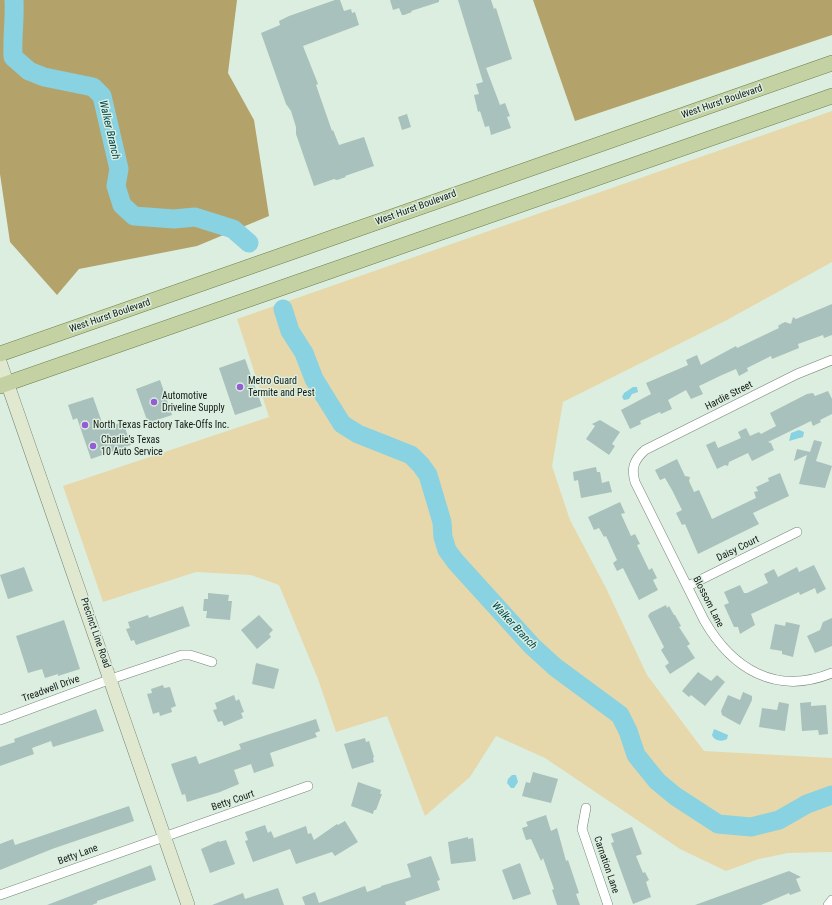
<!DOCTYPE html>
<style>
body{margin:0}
canvas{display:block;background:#dbeedf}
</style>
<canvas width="832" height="905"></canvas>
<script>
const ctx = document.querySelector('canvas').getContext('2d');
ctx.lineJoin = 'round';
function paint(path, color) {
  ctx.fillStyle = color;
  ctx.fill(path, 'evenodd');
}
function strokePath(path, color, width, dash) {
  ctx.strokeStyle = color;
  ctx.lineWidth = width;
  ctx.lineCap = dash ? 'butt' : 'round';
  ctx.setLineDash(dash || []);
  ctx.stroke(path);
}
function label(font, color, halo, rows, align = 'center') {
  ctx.font = font + ' "Roboto Condensed",sans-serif';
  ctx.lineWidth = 3;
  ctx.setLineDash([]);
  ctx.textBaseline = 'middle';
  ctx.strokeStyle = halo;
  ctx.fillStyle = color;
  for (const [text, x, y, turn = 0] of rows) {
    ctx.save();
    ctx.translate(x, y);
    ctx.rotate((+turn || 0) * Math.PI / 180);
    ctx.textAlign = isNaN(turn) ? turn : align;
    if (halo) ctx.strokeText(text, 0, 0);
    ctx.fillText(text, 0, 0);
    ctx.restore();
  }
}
paint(new Path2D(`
 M832 111V262L727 320 563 402 552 466 570 520 606 588 647 675 704 751 832 758V852L788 853 759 859 726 871 680 849 545 758 496 736 470 777 425 816 387 716 336 732 318 679 279 585 251 575 196 572 103 602 63 486 269 417 237 319Z`), '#e7d8ab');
paint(new Path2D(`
 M0 0H237L228 73 254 120 269 216 197 246 79 269 57 295 10 242 0 174Z
 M533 0H832V35L575 121Z`), '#b4a26b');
paint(new Path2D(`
 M633 387H637L638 392 632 394 629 399 624 400 622 397 624 393Z
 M799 430 804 432 803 437 789 441 791 433Z
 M714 729 728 735 727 739C722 742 714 741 712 735Z
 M512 775H516L518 782 514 788H511L507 783 508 779Z`), '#88d2e1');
strokePath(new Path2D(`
 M14 0C15 19 12 38 13 57L29 71 44 77 93 87 102 96 119 169 116 186 122 205 134 216 174 219 195 217 233 229 249 243
 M283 309 290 331 304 353 314 379 342 424 358 434 411 455 421 465 428 475 442 522 443 537 447 550 455 561 532 646 555 667 620 715 628 731 636 755 657 781 675 796 718 824 751 827 779 820 807 804 832 795`), '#88d2e1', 19);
paint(new Path2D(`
 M335 0H340L344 11 351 9 352 13 355 12 359 25 303 46 318 84 316 85 332 131 333 130 339 145 364 137 374 166 345 176 346 177 337 180 334 179 314 186 296 134V127L291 111 286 104 261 33 280 25 279 21 289 16Z
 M390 0H439V2L411 11 412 12 404 15H402L399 8 393 10Z
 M458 0H491L494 9 496 8 512 59 486 68 500 105 505 103 510 116 507 117 511 128 491 135 489 126 485 127 480 111 478 112 474 95 479 94 476 84 483 82Z
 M407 114 411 127 402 130 398 117Z
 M832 304V335L824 338 823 335 798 344 799 348 772 359 771 356 747 368 748 371 739 376 736 369 722 375 699 386 703 394 691 399 686 390 668 400 672 409 661 414 660 412 640 421 641 424 630 429 621 410 651 394 646 383 688 365 686 360 697 355 701 365 736 346 737 348 779 328 778 326 781 324 785 322 791 324 793 317 796 319Z
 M245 359 262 406 235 415 219 368Z
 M160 380 172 415 148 423 136 389Z
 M828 391 832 399V414L820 420 821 422 813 426 811 421 768 442 771 443 774 450 752 461 748 453 729 462 728 466 725 465 717 469 706 445 715 441 718 448 741 438 738 432 746 428 750 436 759 432 761 434 776 426 770 413 807 394 813 393 815 396Z
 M93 397 104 428 123 422 131 445 91 459 77 418 73 420 68 405Z
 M600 420 620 432 612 444 615 446 609 455 586 439 595 426 592 424Z
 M814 440 822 442 816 461 832 466 825 488 799 484 807 455 794 461 797 449 810 452Z
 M677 459 685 476 690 477 689 481 694 492 699 490 712 519 756 498 754 492 758 491 756 487 769 481 768 478 780 473 789 496 753 513 759 524 698 554 685 524 682 525 676 513 682 510 672 490 665 478 660 480 655 470Z
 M596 467 597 472H600L602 483 609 481 612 492 581 498 578 480 574 481 573 472Z
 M620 502 625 513 621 514 631 536 635 534 640 544 637 545 649 570 652 568 657 578 653 580 658 590 639 600 623 568 617 571 613 563 617 560 606 536 604 537 599 528 594 530 588 517Z
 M814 565 826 589 817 594 815 588 800 595 799 592 751 614 755 625 740 634 738 627H734L724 605 729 603 724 592 740 585 744 593H747L768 583 764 574 774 569 778 577 797 567 799 572Z
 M24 567 33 591 8 599 0 575Z
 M208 593 229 595 228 601H232L230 620 206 618 207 611H203L204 599H208Z
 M666 605 667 608 669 606 674 615H675L681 626 679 627 690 644 687 646 695 658 670 674 665 666 669 663 661 650 664 647 648 616 650 613Z
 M183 606 190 626 136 645 134 640 131 641 126 629 130 628 128 622 148 615 149 618Z
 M259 615 273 630 269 634 271 637 257 649 241 630Z
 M832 618V646L815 653 807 636 820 630 823 622Z
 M64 620 80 669 58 676V674L45 678 42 669 28 673 16 636Z
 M786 622 800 625 793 657 782 654V651L770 649 775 624 785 626Z
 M256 663 279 669 274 689 252 684Z
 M698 672 711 681 717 675 725 682 705 706 691 695 689 697 682 691Z
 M163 685 164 688 170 687 176 706 171 708 172 712 160 716 159 712 153 714 147 694 152 693 151 689Z
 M743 692 752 696V700L740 725 729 719 722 715 721 711 728 695 740 700Z
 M234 695 236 701 239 699 244 712 241 713 243 718 224 726 222 721 218 722 213 710 217 709 215 703Z
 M779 702 789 704 785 731 759 727 762 708 777 710Z
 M811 702V706L826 705 828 734 819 735 818 730 802 731 800 703Z
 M96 709 104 731 53 747 51 741 32 748 34 754 0 766V747L15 742 14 739Z
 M316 719 320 731 315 733 317 737 270 753 274 766 254 773 251 764 234 770 239 784 220 792 187 802 185 794 182 795 171 764 196 756 199 764 241 749 239 744Z
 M365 738 366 742 369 741 374 757 373 758 374 762 352 769 344 744Z
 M533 772 558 779 551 803 522 796 526 782 530 783Z
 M358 782 381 790 380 794H382L376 810H374L373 814 351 806Z
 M129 806 134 821 52 849 0 870V844L13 839 15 845Z
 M546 815 551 831 557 828 566 861 568 860 579 893 576 894 580 905H557L552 890 554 889 543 858 541 861 531 839 526 840 522 828 528 826 526 822Z
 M345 821 358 842 335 856 332 852 296 864 290 849 253 862 245 841 248 840 245 832 265 825 268 833 271 831 274 838 306 826 308 834 311 833 314 840 337 824 338 825Z
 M632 827 642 854 636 856 643 873 645 872 649 880 646 882 651 897 633 904 611 843 614 842 611 834Z
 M468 837V839L473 838 476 861 451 864 448 842Z
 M226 840 235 864 210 873 201 849 219 841V842Z
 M431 856 440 880 437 881 440 890 405 902 406 905H305L302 897 315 892 319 903 365 886 367 892 381 887V886L411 877 407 864Z
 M520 863 531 894 513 900 502 870Z
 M151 865 156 880 97 901V903L92 905H47Z
 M789 871 801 877 796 879 801 891 790 895 789 893 761 905H695Z
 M278 888 284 905H212L243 893 245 899Z`), '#a9c1bc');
const street = new Path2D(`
 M832 360 797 374 645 450C634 460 631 468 635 482L704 620C732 669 776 696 832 673
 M688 586 797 532
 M0 720 111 679 182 655H190L212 662
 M586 808 582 829 608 905
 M0 895 308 786
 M828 905 832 900`);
const secondary = new Path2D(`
 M0 362 188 905`);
const primary = new Path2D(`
 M0 354 832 63
 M0 386 832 96`);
strokePath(street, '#748578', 10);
strokePath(secondary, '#748578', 14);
strokePath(primary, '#6c7d48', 16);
strokePath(street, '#fff', 9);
strokePath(secondary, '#e1e8d0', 13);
strokePath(primary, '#c4d1a2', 15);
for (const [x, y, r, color] of [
 [240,387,4,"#945dd5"],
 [154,402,4,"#945dd5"],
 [85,425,4,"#945dd5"],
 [93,446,4,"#945dd5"]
]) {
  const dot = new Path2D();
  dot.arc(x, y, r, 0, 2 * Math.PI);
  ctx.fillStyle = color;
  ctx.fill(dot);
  strokePath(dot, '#dbeedf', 1.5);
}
label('10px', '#131a15', '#dbeedf', [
 ["West Hurst Boulevard",722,102,-19],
 ["West Hurst Boulevard",416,208,-20],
 ["West Hurst Boulevard",110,316,-19],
 ["Hardie Street",729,396,-27],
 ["Daisy Court",738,549,-26],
 ["Blossom Lane",708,602,63],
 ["Precinct Line Road",95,633,71],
 ["Treadwell Drive",51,689,-20],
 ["Betty Court",233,801,-19],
 ["Betty Lane",78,855,-20],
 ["Carnation Lane",606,865,71]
]);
label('10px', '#131a15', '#dbeedf', [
 ["Metro Guard",248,381],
 ["Termite and Pest",248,393],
 ["Automotive",162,396],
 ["Driveline Supply",162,408],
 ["North Texas Factory Take-Offs Inc.",93,425],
 ["Charlie's Texas",101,440],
 ["10 Auto Service",101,452]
], 'left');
label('italic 11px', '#004752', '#dbeedf', [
 ["Walker Branch",109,130,77],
 ["Walker Branch",514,626,47]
]);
</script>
